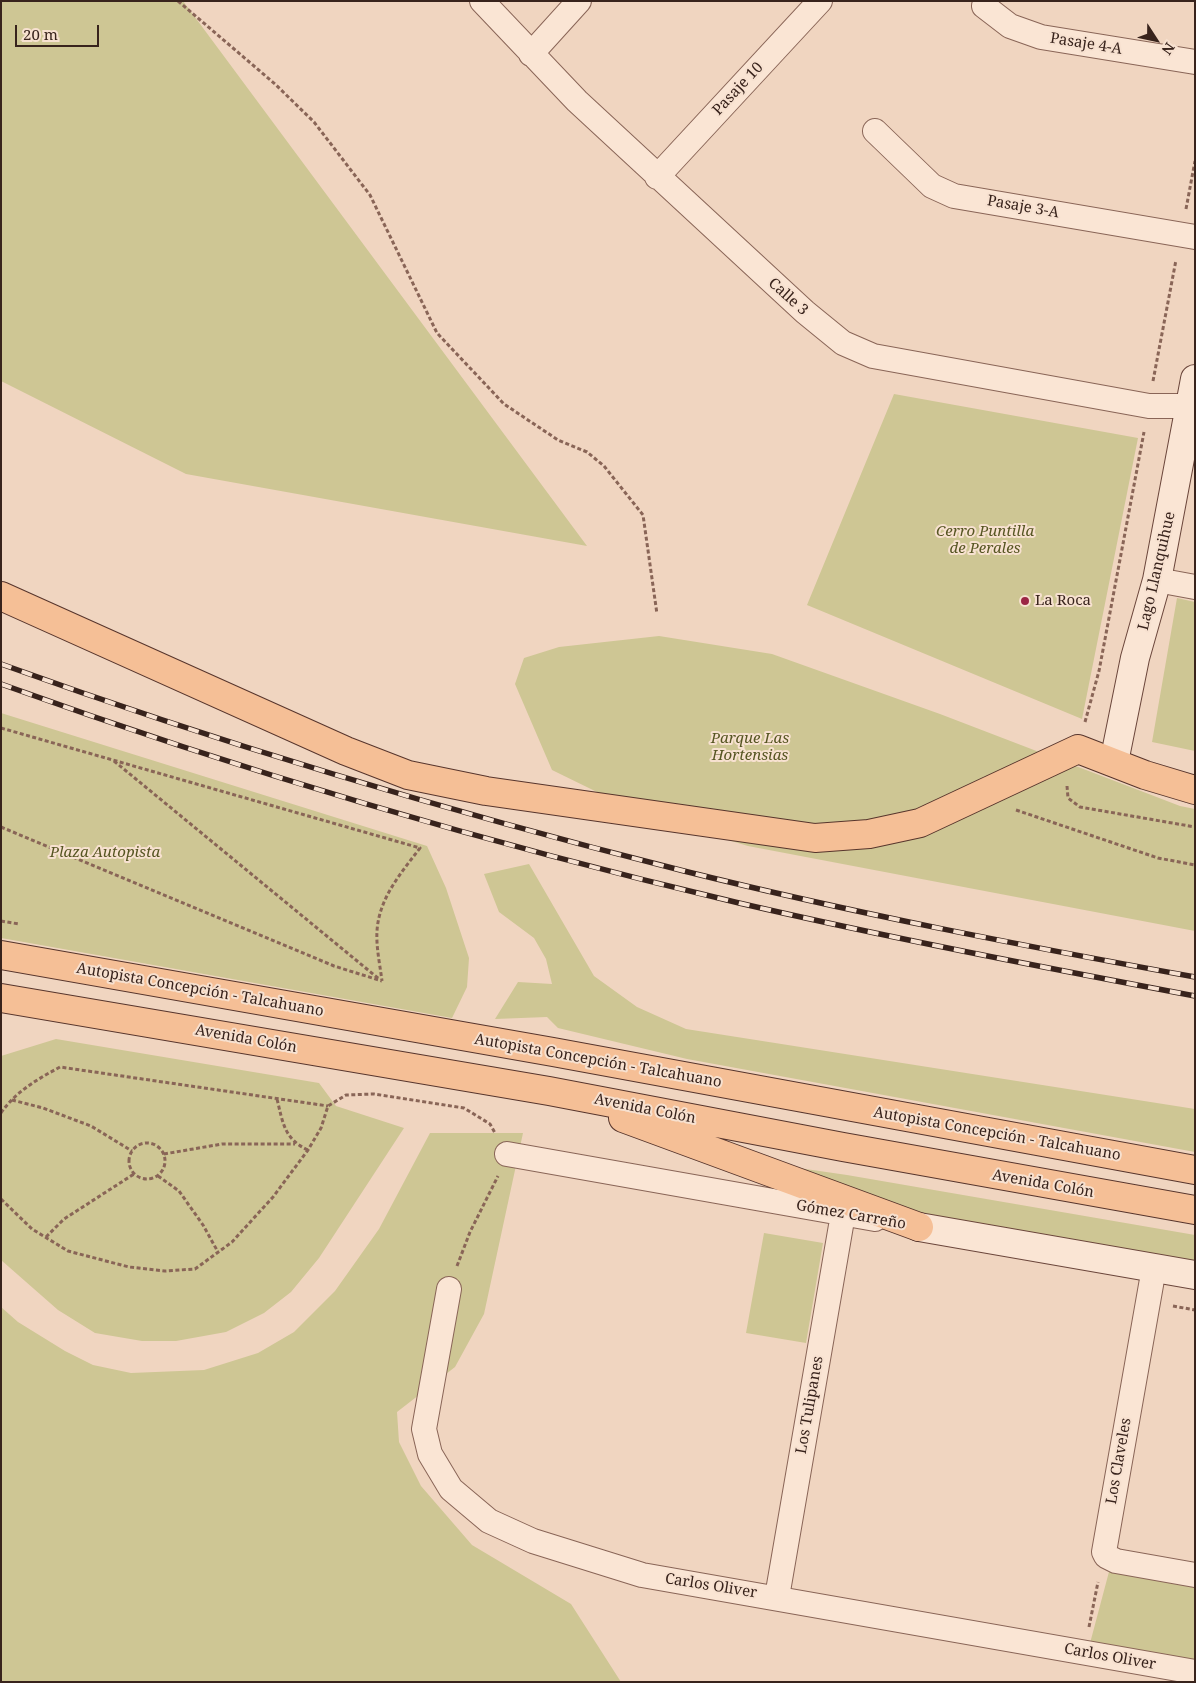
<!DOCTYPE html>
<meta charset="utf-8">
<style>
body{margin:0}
#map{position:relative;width:1196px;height:1683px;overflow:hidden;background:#f0d5c0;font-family:"Noto Serif",serif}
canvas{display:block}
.frame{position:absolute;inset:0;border:2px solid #38231c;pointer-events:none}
.north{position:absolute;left:1131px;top:15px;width:50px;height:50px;-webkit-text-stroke:4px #f7e1d0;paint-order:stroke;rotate:125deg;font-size:14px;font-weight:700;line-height:20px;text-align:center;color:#38231c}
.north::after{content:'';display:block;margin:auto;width:18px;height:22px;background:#38231c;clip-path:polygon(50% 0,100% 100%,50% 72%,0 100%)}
.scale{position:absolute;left:15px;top:25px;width:84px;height:22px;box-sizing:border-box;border:2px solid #38231c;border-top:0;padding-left:6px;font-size:15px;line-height:18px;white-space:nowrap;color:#38231c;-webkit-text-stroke:4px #f7e1d0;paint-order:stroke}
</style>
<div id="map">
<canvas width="1196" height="1683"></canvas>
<div class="frame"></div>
<div class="north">N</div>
<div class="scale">20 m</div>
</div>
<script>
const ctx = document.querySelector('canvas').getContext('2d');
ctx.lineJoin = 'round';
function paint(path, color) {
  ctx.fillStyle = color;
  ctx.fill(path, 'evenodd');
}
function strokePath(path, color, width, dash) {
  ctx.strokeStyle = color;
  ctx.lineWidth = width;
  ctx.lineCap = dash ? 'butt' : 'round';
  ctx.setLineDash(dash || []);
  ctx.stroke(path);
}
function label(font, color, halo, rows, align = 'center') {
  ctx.font = font + ' "Noto Serif",serif';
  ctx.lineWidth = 4;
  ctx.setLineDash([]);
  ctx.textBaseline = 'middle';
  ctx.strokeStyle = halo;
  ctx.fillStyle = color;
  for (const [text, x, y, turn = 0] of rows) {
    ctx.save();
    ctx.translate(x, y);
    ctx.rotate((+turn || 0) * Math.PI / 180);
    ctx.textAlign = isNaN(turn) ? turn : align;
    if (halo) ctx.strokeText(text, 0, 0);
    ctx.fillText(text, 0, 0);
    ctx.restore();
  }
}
paint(new Path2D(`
 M1 1H183L587 546 186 474 1 381Z
 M894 394 1138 438 1082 719 807 605Z
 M1177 598 1195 602V751L1152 742Z
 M659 636 772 654 940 714 1180 806 1195 809V931L748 846 642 814 552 770 515 684 524 658 559 647Z
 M1 713 427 846 446 888 469 958 467 987 452 1018 1 938Z
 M529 864 594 976 637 1007 686 1029 1195 1109V1152L687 1059 558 1028 547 1017 495 1019 518 982 552 984 546 959 534 938 499 912 484 874Z
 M56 1039 319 1083 336 1106 404 1128 319 1258 291 1292 264 1313 226 1332 176 1341H142L95 1333 58 1310 1 1260V1056Z
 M430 1133H523L484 1314 455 1367 397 1412 399 1442 421 1486 472 1545 571 1604 621 1682H1V1307L18 1322 65 1351 93 1365 131 1373 204 1370 258 1353 294 1332 335 1291 379 1229Z
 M771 1164 847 1175 1195 1235V1263L910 1212Z
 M764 1233 823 1243 806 1343 746 1333Z
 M1110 1568 1195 1581V1665L1089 1647Z`), '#cec694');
const street = new Path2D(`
 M482 1 577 101 805 312 843 343 873 356 1149 406H1195
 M984 6 1010 26 1041 37 1195 62
 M531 54 579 1
 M875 131 932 186 954 196 1195 237
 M657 177 820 1
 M1157 580 1195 587
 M507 1154 875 1219
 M1154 1268 1104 1552 1106 1556 1116 1561 1195 1575
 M449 1289 424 1429 430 1454 451 1489 489 1521 533 1541 642 1575 1195 1672
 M777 1597 843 1214`);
const secondary = new Path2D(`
 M1114 762 1135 658 1157 580 1195 379
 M919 1227 1195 1275`);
const primary = new Path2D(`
 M1 596 346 751 408 775 486 791 815 838 869 834 920 823 1078 749 1145 775 1195 790
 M1 955 553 1052 1195 1170
 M1 998 549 1091 843 1147 1195 1210
 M623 1118 919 1227`);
strokePath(street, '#896557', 26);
strokePath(secondary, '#6b463b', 30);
strokePath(primary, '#57352c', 30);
strokePath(new Path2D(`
 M178 1 275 84 314 122 370 195 437 333 504 404 558 440 587 452 604 466 643 515 657 614
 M1186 209 1195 161
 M1153 381 1176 260
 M1085 722 1099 671 1144 432
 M1 728 420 848C401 873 379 898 377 931 376 947 380 965 382 981
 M114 761 379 979
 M1067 786 1068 798 1080 807 1195 827
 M1016 810 1158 858 1195 865
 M1 827 334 966 382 981
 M1 921 19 924
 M277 1099C283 1123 284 1139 308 1150
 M12 1100 43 1108 91 1126 132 1151
 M1 1113C16 1091 38 1079 60 1067L328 1106
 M129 1161a18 18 0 1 1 36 0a18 18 0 1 1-36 0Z
 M164 1154 222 1144H295
 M158 1176 179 1191 203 1225 218 1252
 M1 1199 32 1229 68 1251 129 1267 165 1271 195 1269 232 1242 273 1197 308 1150 321 1128 328 1106 346 1095 374 1094 464 1108 490 1124 495 1133
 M46 1237 64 1219 134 1174
 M457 1266 470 1232 498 1176
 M1173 1306 1195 1310
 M1089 1627 1098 1582`), '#896557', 3, [4, 2.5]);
strokePath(street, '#fae5d4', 24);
strokePath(secondary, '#fae5d4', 28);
strokePath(primary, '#f5bf96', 28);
const rail = new Path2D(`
 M1 664C225 745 454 813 684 871 853 913 1024 946 1195 977
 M1 684C242 771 489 844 739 903 890 938 1042 967 1195 996`);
strokePath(rail, '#38231c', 5.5);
strokePath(rail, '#f7e1d0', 4, [11]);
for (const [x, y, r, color] of [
 [1025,601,5,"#9b2544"]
]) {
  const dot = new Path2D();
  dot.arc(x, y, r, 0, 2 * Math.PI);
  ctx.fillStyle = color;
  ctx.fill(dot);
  strokePath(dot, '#f7e1d0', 2);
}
label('15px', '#38231c', '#f7e1d0', [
 ["Pasaje 4-A",1086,44,9],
 ["Pasaje 10",738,89,-47],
 ["Pasaje 3-A",1023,207,10],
 ["Calle 3",788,297,42],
 ["Lago Llanquihue",1157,571,-77],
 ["Autopista Concepción - Talcahuano",200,990,10],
 ["Avenida Colón",246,1039,10],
 ["Autopista Concepción - Talcahuano",598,1061,10],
 ["Avenida Colón",645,1109,11],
 ["Autopista Concepción - Talcahuano",997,1134,10],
 ["Avenida Colón",1043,1184,10],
 ["Gómez Carreño",851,1215,10],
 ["Los Tulipanes",810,1405,-80],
 ["Los Claveles",1119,1461,-80],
 ["Carlos Oliver",711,1586,9],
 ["Carlos Oliver",1110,1657,10]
]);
label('italic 15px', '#565522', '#f7e1d0', [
 ["Cerro Puntilla",985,532],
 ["de Perales",985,549],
 ["Parque Las",750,739],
 ["Hortensias",750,756],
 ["Plaza Autopista",105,853]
]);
label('15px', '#38231c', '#f7e1d0', [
 ["La Roca",1035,601]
], 'left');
</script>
